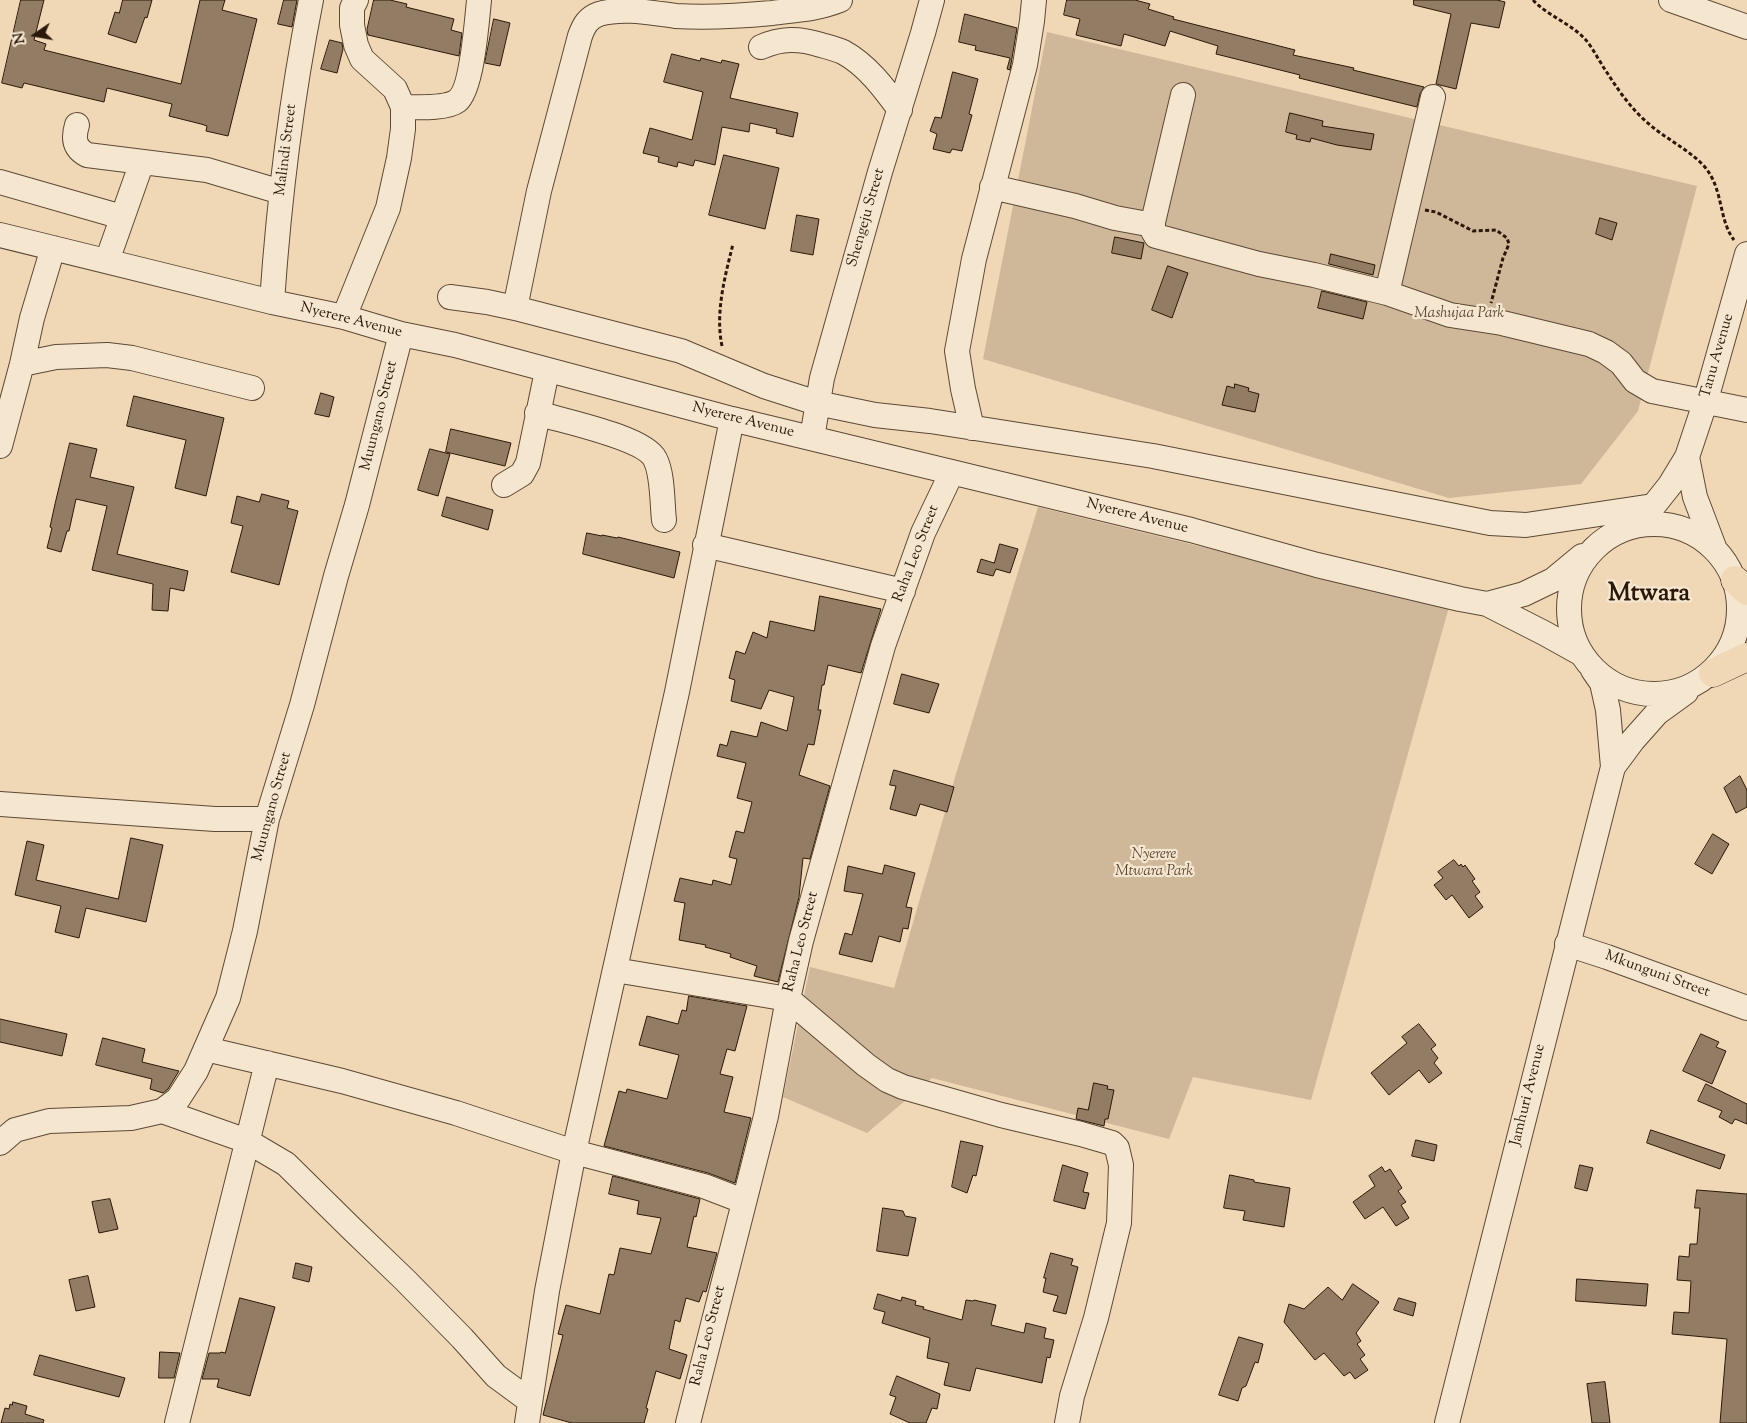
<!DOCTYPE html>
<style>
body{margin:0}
#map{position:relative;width:1747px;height:1423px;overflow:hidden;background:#f0d8b7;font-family:"Sorts Mill Goudy",serif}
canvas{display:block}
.north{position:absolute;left:10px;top:10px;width:50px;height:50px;-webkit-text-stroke:4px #f5e6d0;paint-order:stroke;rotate:258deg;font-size:14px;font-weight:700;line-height:20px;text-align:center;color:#2c1809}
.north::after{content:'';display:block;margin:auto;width:18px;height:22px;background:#2c1809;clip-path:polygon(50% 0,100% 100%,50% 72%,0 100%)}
</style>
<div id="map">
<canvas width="1747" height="1423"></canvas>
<div class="north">N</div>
</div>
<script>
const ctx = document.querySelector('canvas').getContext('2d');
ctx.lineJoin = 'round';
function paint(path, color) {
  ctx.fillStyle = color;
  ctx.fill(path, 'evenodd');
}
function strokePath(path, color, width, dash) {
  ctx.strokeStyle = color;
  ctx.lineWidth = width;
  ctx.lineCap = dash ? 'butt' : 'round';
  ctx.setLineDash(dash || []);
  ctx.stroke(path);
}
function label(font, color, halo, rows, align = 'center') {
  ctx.font = font + ' "Sorts Mill Goudy",serif';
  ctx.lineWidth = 4.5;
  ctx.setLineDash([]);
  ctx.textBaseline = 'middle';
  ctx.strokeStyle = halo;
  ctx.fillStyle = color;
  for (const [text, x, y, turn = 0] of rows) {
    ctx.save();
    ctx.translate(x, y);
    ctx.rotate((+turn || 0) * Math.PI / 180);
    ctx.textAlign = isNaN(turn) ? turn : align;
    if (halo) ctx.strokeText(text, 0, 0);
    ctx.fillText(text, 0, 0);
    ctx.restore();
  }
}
paint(new Path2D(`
 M1047 32 1697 186 1638 411 1581 484 1449 498 983 359Z
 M1038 507 1449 607 1311 1100 1193 1077 1169 1139 932 1078 867 1133 783 1097 810 967 894 988 956 774Z`), '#cfb799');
const building = new Path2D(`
 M21 0H44L34 40 46 44 44 50 181 84 200 0H225L222 10 257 19 228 136 206 131 207 126 201 124 169 116 172 104 107 88 104 102 24 83 22 88 2 83Z
 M123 0H152L147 18 145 17 136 43 108 34 115 12 119 13Z
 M284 0H297L292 27 278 24Z
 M374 0H390L407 4 406 7 454 19 451 30 462 33 459 56 368 35 367 30Z
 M1067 0H1135L1150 4 1148 9 1174 17 1173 19 1295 50 1293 55 1354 68 1353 70 1424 87 1420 94 1417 107 1299 78 1300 75 1216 54 1218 46 1170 31 1165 46 1124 34 1121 46 1076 35 1080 19 1064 15Z
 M1414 0H1497L1505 2 1499 28 1471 23 1456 89 1436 84 1451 14 1414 5Z
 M965 14 1017 28 1010 70 1007 69 1010 58 975 50 976 46 959 42Z
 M494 19 510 23 500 66 485 63Z
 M330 40 342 43 343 49 337 73 321 69Z
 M672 54 700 61 701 58 721 63 722 60 739 64 730 98 798 113 793 137 776 133 777 129 750 123 749 132 722 127 715 165 695 160 693 166 678 162 677 167 658 162 659 157 643 153 650 128 692 140 703 92 664 82Z
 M953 72 978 79 969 114 972 115 962 151 952 149 950 153 933 149 937 134 930 131 935 117 941 118Z
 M1290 113 1323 121 1322 126 1374 134 1371 150 1337 145 1311 138 1310 142 1296 139 1297 135 1286 132Z
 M724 155 779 168 765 229 709 215Z
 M797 215 819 219 813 255 791 251Z
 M1600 218 1617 223 1612 240 1596 234Z
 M1115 237 1144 243 1141 259 1112 253Z
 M1331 254 1375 265 1373 275 1329 264Z
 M1168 266 1188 273 1172 318 1152 310Z
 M1322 291 1367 302 1363 319 1318 308Z
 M1235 384 1249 388 1248 391 1259 394 1255 412 1222 405 1227 386 1234 388Z
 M321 393 334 397 329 417 315 414Z
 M134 396 224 418 206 496 175 488 186 440 127 426Z
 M451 429 511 443 505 466 446 452Z
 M70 443 97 449 90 477 134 487 117 554 188 571 184 591 170 588 168 611 152 610 153 584 92 570 107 506 76 499 69 531H67L61 552 47 548 52 528 50 527 55 504Z
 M430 449 450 454 438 496 418 490Z
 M262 494 289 501 287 508 298 511 279 585 231 572 243 526 231 523 237 496 259 502Z
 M447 497 493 510 488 530 442 516Z
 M587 533 602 536V535L617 538 618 537 680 552 674 578 583 554Z
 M1000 544 1018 549 1010 573 996 569 993 576 977 572 981 559 994 563Z
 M820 596 881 609 861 673 828 665 824 685H822L818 710H821L814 745 808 744 799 775 830 786 810 859 803 858 799 897 778 982 754 976 757 966 730 957 731 954 705 947 706 945 679 940 685 903 674 901 680 878 712 885 713 880 731 885 737 859 729 857 736 831 744 833 752 802 737 798 746 763 717 756 720 744 727 746 731 731 757 737 761 722 787 731 794 697 769 690 761 709 731 701 735 680 729 678 736 651 745 654 753 632 767 638 770 621 814 631Z
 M902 674 939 684 929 713 894 704Z
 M894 770 954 787 947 812 920 804 916 816 890 809 896 786 890 785Z
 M1740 776 1747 790V807L1736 813 1724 788Z
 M1713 834 1729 844 1712 874 1695 864Z
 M131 838 163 845 146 922 86 908 79 938 55 932 61 906 15 895 27 841 44 845 36 880 118 899Z
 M1454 860 1459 866 1461 864 1463 867 1465 865 1475 879 1472 881 1480 892 1475 896 1483 907 1469 918 1452 895 1446 900 1434 885 1443 878 1438 872Z
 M885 865 915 873 906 907 912 908 908 929 903 928 900 942 879 936 872 962 839 954 845 933 852 935 863 894 844 891 848 866 882 874Z
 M689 996 747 1006 735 1051 727 1049 720 1074 733 1077 724 1112 751 1118 735 1183 708 1173 604 1146 619 1091 626 1093 627 1089 667 1099 679 1055 639 1045 647 1016 678 1024 682 1010 686 1011Z
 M0 1019 67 1034 62 1056 0 1042Z
 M1419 1024 1436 1045 1431 1049 1438 1058 1434 1063 1442 1073 1429 1083 1419 1070 1389 1095 1371 1073 1407 1043 1402 1037Z
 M1701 1034 1719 1042 1716 1047 1726 1051 1712 1084 1683 1071Z
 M103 1038 145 1049 142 1062 179 1071 168 1089 163 1093 150 1089 152 1079 96 1065Z
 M1094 1083 1108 1086 1107 1089 1114 1090 1108 1119H1105L1104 1126 1076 1119 1078 1108 1088 1110Z
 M1706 1084 1747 1104V1124L1735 1119 1732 1124 1719 1117 1722 1111 1698 1101Z
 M1651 1130 1725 1155 1720 1169 1647 1143Z
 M1416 1140 1437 1145 1434 1161 1412 1156Z
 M961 1141 983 1146 976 1176 973 1175 967 1193 952 1187Z
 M1063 1165 1088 1173 1083 1192 1089 1193 1085 1209 1054 1201Z
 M1580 1165 1593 1168 1587 1191 1575 1188Z
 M1382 1167 1385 1172 1390 1169 1402 1188 1398 1191 1406 1202 1401 1205 1409 1218 1396 1226 1383 1207 1365 1219 1353 1202 1375 1186 1369 1176Z
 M1230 1175 1254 1180V1182L1290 1188 1284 1227 1243 1220 1245 1211 1224 1208Z
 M613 1176 700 1199 696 1217 694 1216 687 1247 717 1253 706 1292 703 1291 699 1302 686 1298 680 1322 675 1320 669 1349 687 1355 680 1379 656 1371 646 1408 648 1409 644 1423H572L543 1415 563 1335 558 1334 566 1305 600 1314 609 1274 614 1275 620 1248 651 1254 661 1218 637 1214 639 1201 609 1194Z
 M1697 1190 1747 1194V1423H1720L1727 1339 1672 1334 1674 1312 1689 1313 1691 1281 1677 1280 1679 1256 1689 1257 1690 1244H1697L1700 1208H1695Z
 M110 1199 118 1229 99 1233 92 1202Z
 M883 1208 903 1211 905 1216 916 1218 908 1256 877 1251Z
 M1051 1253 1073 1259 1071 1265 1078 1267 1066 1314 1053 1311 1058 1296 1043 1292 1046 1278H1044Z
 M296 1263 312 1267 309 1282 293 1278Z
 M88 1276 95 1307 76 1311 69 1280Z
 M1577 1279 1648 1284 1646 1306 1576 1301Z
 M1353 1284 1379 1302 1356 1333 1361 1341 1357 1344 1365 1355 1360 1359 1368 1370 1355 1379 1350 1372 1344 1376 1324 1353 1315 1360 1284 1322 1289 1304 1304 1309 1328 1287 1342 1300Z
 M878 1294 901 1301 902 1297 916 1301 915 1305 924 1307 923 1309 962 1320 966 1300 973 1301 974 1300 996 1305 991 1325 1024 1333 1026 1323 1046 1328 1044 1338 1054 1340 1050 1358 1047 1357 1042 1383 976 1368 970 1391 944 1385 949 1363 927 1358 930 1338 882 1323 885 1312 874 1309Z
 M240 1298 275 1307 250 1396 217 1387 219 1379H202L209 1353H220L221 1352 225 1353Z
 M1399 1298 1416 1303 1413 1316 1394 1310Z
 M1239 1337 1263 1344 1258 1363 1255 1362 1246 1386 1242 1388 1238 1401 1219 1395Z
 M160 1352 180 1353 174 1378H159Z
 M40 1355 125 1378 119 1397 34 1375Z
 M897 1376 940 1394 937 1409 932 1408 926 1423H910L890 1414 896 1397 890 1395Z
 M1605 1382 1610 1423H1592L1587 1384Z
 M13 1402 27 1406 25 1414 44 1420 43 1423H1L5 1408 9 1409 10 1404 12 1405Z`);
paint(building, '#927c63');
strokePath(building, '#2c1809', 1);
const minor = new Path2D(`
 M1671 0 1747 27
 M761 47C781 38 799 38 821 45 828 47 836 49 843 52 867 65 884 88 900 110
 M1183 95 1153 222V231L1156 236 1259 264 1314 275 1387 293 1450 315 1502 323 1589 344 1606 352 1621 363 1635 381 1652 391 1747 410
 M403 107C416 107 446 109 457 101 472 90 477 20 479 0
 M77 125C73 138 74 148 87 155L207 170 281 192
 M0 182 122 217
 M992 187 1075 206 1115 218 1153 225
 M0 235 272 302 344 317 401 334 455 345 732 419 1191 530 1317 565 1460 599 1487 604 1544 633 1580 653
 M107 261 142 162
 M1387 293 1433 97
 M450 297 487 302 515 308 681 351 764 386 817 403 875 415 930 421 1153 456 1490 523 1526 525 1653 506
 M272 302C279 200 291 100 311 0
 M515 308 539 191 580 36C584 25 588 18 599 14 624 7 651 13 676 16 708 18 740 16 772 13 795 10 818 9 840 0
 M344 317 388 208 399 158 403 129V107L395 89 362 59 356 45 352 25V8L356 0
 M22 364 56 357 107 355 132 358 252 388
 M537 413C562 421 644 437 655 459 663 474 662 503 664 520
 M972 428 963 389 957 351 974 259 1025 65 1032 21 1034 0
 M812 438 822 378 880 172 923 33 932 0
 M0 446 22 364 32 318 53 248
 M1687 457 1695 497 1714 547
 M504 485 522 474 528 463 547 371
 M1643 519 1670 485 1687 457 1705 403 1747 254
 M1569 609a85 85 0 1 1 170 0a85 85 0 1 1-170 0Z
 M705 545 903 591
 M1487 604 1524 594 1553 580 1582 556
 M1613 767 1633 740 1657 713 1686 692
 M0 804 215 819H267
 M1567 944 1607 957 1747 1008
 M615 970 788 999 866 1065 887 1080 903 1087 1001 1115 1081 1134 1112 1143 1117 1148 1121 1165 1119 1223 1096 1318 1072 1396 1067 1423
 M206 1049 342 1081 456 1113 574 1152 704 1186 743 1201
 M162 1111 247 1141 286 1164 353 1230 405 1280 462 1338 496 1376 530 1401
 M0 1143 15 1130 49 1121 131 1118 162 1111 178 1099 196 1071 228 998 245 931 267 819 302 705 336 576 357 505 401 334
 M177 1423 267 1063
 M527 1423 547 1291 574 1152 677 692 732 419
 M688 1423 766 1116 788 999 801 941 883 646 923 533 952 472
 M1447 1423 1613 767 1608 710 1602 683 1593 670`);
const highway = new Path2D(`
 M1735 580 1747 591
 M1713 673 1747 657`);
strokePath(minor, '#5d4834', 26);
strokePath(highway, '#2c1809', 29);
strokePath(new Path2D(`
 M1533 0C1548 16 1570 23 1585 39 1593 48 1599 61 1606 71 1618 90 1632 110 1649 124 1666 139 1688 149 1704 166 1724 189 1718 219 1734 240
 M1425 210 1436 212 1473 231 1496 230 1507 238 1509 244 1503 258 1491 303
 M722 346C715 313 725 276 733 244`), '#2c1809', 3, [4, 2.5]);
strokePath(minor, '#f5e6d0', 24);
strokePath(highway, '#f0d8b7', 28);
label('15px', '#2c1809', '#f5e6d0', [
 ["Malindi Street",287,150,-83],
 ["Shengeju Street",867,218,-74],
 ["Nyerere Avenue",351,321,14],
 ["Tanu Avenue",1718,356,-74],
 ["Muungano Street",380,416,-76],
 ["Nyerere Avenue",743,421,14],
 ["Nyerere Avenue",1137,517,14],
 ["Raha Leo Street",917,554,-69],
 ["Muungano Street",273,807,-75],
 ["Raha Leo Street",802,942,-76],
 ["Mkunguni Street",1657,975,20],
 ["Jamhuri Avenue",1529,1095,-76],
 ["Raha Leo Street",709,1336,-76]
]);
label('italic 15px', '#5d4834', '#f5e6d0', [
 ["Mashujaa Park",1459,314],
 ["Nyerere",1154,855],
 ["Mtwara Park",1154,872]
]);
label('bold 25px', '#2c1809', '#f5e6d0', [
 ["Mtwara",1649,596]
]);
</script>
